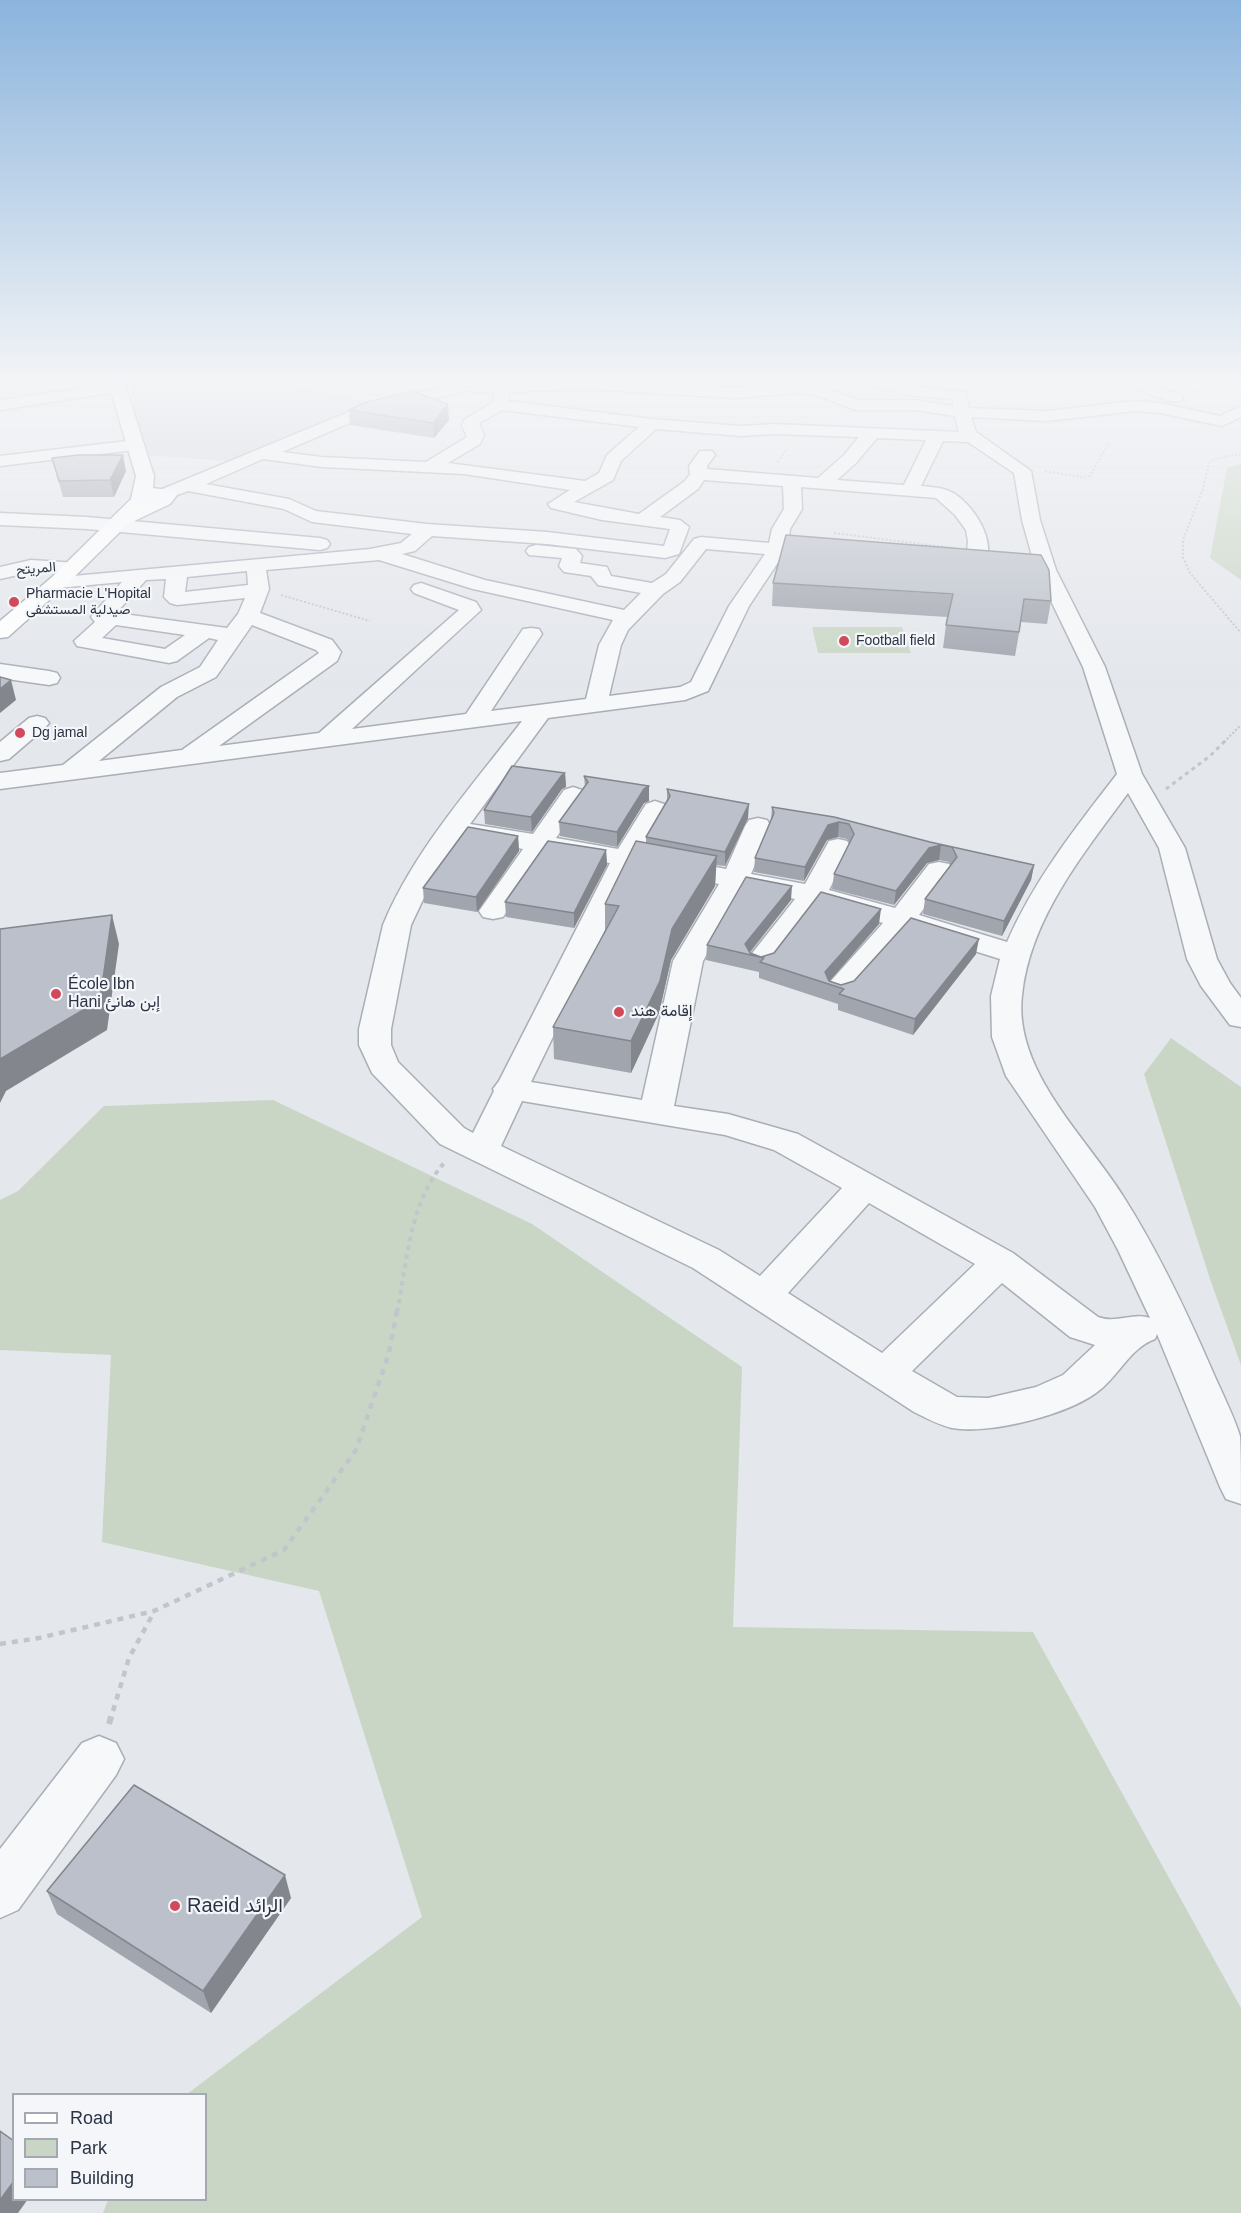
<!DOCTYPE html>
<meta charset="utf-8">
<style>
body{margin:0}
#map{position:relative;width:1241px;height:2213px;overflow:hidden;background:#e4e7ec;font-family:Helvetica,sans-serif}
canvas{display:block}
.legend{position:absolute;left:12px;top:2093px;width:195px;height:108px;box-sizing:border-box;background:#f4f6f9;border:2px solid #a4a8b1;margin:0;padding:8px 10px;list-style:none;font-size:18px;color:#2b3445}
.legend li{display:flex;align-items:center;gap:12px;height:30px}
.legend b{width:30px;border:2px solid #a4a8b1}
</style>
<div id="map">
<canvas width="1241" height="2213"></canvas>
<ul class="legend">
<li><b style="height:8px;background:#fff"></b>Road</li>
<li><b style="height:16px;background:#c9d6c5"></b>Park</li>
<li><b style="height:16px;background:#bbc0ca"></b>Building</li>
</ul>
</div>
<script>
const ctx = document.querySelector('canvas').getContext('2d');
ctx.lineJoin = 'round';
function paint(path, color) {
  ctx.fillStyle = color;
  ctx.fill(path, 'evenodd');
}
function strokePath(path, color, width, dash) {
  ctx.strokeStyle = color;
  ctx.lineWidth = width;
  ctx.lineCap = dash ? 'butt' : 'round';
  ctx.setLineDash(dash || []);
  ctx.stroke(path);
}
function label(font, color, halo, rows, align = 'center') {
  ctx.font = font + ' Helvetica,Vazirmatn,sans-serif';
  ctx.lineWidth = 4.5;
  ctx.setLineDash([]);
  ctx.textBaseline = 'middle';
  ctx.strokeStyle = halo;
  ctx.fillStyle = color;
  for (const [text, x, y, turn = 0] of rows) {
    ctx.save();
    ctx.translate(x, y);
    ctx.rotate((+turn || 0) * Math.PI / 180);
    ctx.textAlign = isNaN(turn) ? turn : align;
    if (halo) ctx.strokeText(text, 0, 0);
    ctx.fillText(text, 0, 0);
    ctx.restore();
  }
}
paint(new Path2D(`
 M133 381H271L369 402 230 461 142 455 131 386Z`), '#d2d6de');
paint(new Path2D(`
 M1241 464V580L1210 558 1227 468Z
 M812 627H902L911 653H818Z
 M1171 1038 1241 1087V1365L1211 1282 1144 1074Z
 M273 1100 532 1224 742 1367 733 1627 1033 1632 1241 2008V2213H103L108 2200H206V2094H187L422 1917 319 1591 102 1542 111 1355 0 1350V1200L18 1191 104 1106Z`), '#c9d6c5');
const minor = new Path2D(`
 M465 381 531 383 600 381 734 388 797 383 821 387 858 400H915L953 406V399L914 396 862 384 859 381H887L914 386 965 392 969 408 1047 411 1135 401 1160 403 1220 416 1241 406V417L1222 426 1160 413 1135 411 1047 421 971 417 976 432 1031 471 1040 520 1056 570 1105 667 1142 774 1185 848 1217 959 1230 983 1241 998V1027L1230 1025 1201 986 1187 959 1159 848 1128 793C1084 853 1030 918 1022 995 1013 1070 1086 1137 1123 1196 1158 1251 1186 1310 1212 1370 1221 1391 1233 1414 1240 1436 1241 1451 1241 1487 1241 1504L1226 1499 1220 1487 1157 1334 1155 1339C1132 1347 1120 1373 1101 1389 1072 1414 990 1435 952 1428 939 1425 926 1418 914 1412L693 1268 440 1144 372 1073 359 1045V1029L383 925C414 850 473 785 522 721L0 789V773L63 765 161 687 200 667 218 640 209 638 177 661 169 663 77 646 74 641 95 622 91 617 94 613 122 582 58 588 51 586 48 582 51 578 370 549 401 543 412 534 312 522 284 509 188 491 166 499 160 498 157 494 160 490 356 409ZM587 389 734 398 797 393 813 394 856 410H915L955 416 959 432 774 424 741 426 652 419 508 401 509 392ZM465 391 495 392 492 403 464 420 462 425 467 437 426 462 322 457 282 452 368 415ZM502 410 639 427 607 455 599 473 585 481 448 463 480 444 484 435 479 423ZM656 429 741 436 774 434 859 437 844 455 818 478 707 469V466L715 455 712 451H700L689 466 690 474 685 481 639 514 574 502 613 480 621 461ZM877 438 926 440 904 485 837 480 856 463ZM943 441 968 442 1014 473 1022 520 1036 570 1083 667 1117 774C1076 827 1034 880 1007 942L919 915 953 870 949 864 939 862 929 864 895 908 829 890 851 847 847 841 838 839 829 841 805 884 751 874 771 826 767 820 758 818 749 820 745 826 726 869 642 853 668 809 664 804 655 801 646 804 618 849 556 838 586 795 582 790 573 787 564 790 533 834 470 824 548 718 685 700 708 691 749 606 783 555 826 559 833 557 836 553 833 549 788 544 790 529 802 509 801 487 936 498 955 515 966 530 968 541 966 564 969 568H983C1000 543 972 501 949 491 940 487 930 487 921 486ZM263 459 322 467 464 474 570 490 548 504 551 508 602 520 670 529 664 546 547 532 427 524 316 511 289 499 206 484ZM704 480 783 486 784 509 772 529 769 543 701 537 694 539 666 574 652 583 611 576 607 567 580 563 582 556 576 549 536 545 529 547 526 551 529 555 562 558 559 566 564 572 591 576 598 585 641 593 624 610 485 580 402 554 415 551 432 536 547 544 665 558 679 554 689 527 680 520 660 517 698 489ZM706 549 765 554 729 606 691 682 680 687 609 696 621 645 628 630 663 594 680 582ZM379 560 473 589 613 620 599 645 586 699 491 711 542 634 539 629 531 628 523 629 466 714 352 729 481 610 476 602 421 583 414 585 411 589 414 593 459 610 319 733 219 746 337 661 341 652 332 640 260 613 269 589 266 570ZM247 571 248 585 185 592 187 577ZM166 579 164 597 170 603 177 605 245 598 238 614 227 628 116 613 146 580ZM116 625 185 635 165 649 102 638ZM252 625 316 650 319 653 182 750 99 761 177 697 216 677ZM460 838 523 849 479 911 483 917 493 919 503 917 547 853 610 863 499 1081 493 1089 494 1091 473 1133 464 1128 398 1062 391 1045V1029L411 925 429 887ZM635 868 719 884 673 961 642 1100 531 1082ZM744 889 795 899 746 961 751 967 761 970 771 967 819 904 883 923 829 983 825 989 829 995 840 998 851 995 908 930 1000 959 991 996 992 1037 1006 1076 1095 1207 1118 1250 1150 1318C1133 1312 1116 1324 1098 1317L1013 1253 798 1134 728 1114 674 1106 703 961ZM522 1101 725 1135 774 1150 842 1188 760 1276 719 1250 501 1146ZM869 1203 975 1264 882 1353 788 1293ZM1002 1283 1070 1337 1095 1345 1063 1375 1036 1387 988 1398 957 1397 912 1371Z
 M1118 381H1140L1181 395 1183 398 1181 401H1169L1121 384Z
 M118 383 123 385 126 388 123 391 0 410V400Z
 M136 440 142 441 144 445 142 449 0 466V456Z
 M0 513 87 517 320 538 327 540 330 544 327 548 320 550 87 529 0 525Z
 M31 560 78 563 81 567 78 571 31 572 0 579V567Z
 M0 664 49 671 57 673 60 678 57 683 49 685 0 678Z
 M37 716 45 718 49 723 45 728 9 759 0 761V742L29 718Z
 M99 1736 116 1743 124 1759 116 1775 18 1910 0 1918V1849L82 1743Z`);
const major = new Path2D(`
 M112 381H127L126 388 154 476 153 488 174 491 177 495 170 504 128 524 65 586 8 637 0 638V621L51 578 131 499 136 476 110 388Z`);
strokePath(minor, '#a9aeb7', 3);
strokePath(major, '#a3abb8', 3);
strokePath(new Path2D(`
 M1192 391 1241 386
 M1241 454 1215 459 1209 463 1203 489 1183 540V557L1190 573 1241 633
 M778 462 787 448
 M1045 471 1081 477 1090 476 1109 442
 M834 533 954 548
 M281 595 370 621
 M1224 742 1241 725`), '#c2c5cb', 2, [2, 2]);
strokePath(new Path2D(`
 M1166 789 1210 756 1226 740`), '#c2c5cb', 3, [4, 4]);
strokePath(new Path2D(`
 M397 1312C407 1262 410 1200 445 1162`), '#c2c5cb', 4, [4.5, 4.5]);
strokePath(new Path2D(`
 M0 1644 39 1638 154 1611 284 1550 356 1450 389 1353 397 1310
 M113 1711 129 1658 154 1612`), '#c2c5cb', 4.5, [6, 6]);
strokePath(new Path2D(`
 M109 1724 113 1710`), '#c2c5cb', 6, [8, 8]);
paint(minor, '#f7f8fa');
paint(major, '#fff');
paint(new Path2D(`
 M349 410 449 420 434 438 350 425Z
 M52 458 126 471 114 497H63Z
 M773 583 1051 601 1047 624 1021 622 1015 656 943 648 947 617 772 606Z
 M565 773 566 787 562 789 532 832 485 824 484 810Z
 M584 776 649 786V801L644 803 617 847 560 836 559 822 585 787Z
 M667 789 748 818 725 866 716 865 715 886 671 960 659 1013 631 1073 554 1059 553 1027 605 932V904L646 843V837L667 802Z
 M772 807 1034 865 1031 880 1002 936 923 914 925 899 951 865 949 862 939 860 927 863 894 905 832 889 834 874 850 843 847 839 838 837 827 840 804 881 754 872 755 858 771 820Z
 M518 836 519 851 477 912 424 903 423 888Z
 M606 850 607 865 574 928 506 917 505 902Z
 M791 900 750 953 761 957 879 924 829 981 841 985 976 954 913 1035 838 1010V1004L759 978V972L706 960 707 945Z
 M47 1891 291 1898 211 2013 57 1914Z`), '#a1a5ae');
paint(new Path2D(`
 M448 404 449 420 434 438 433 423Z
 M123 455 126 471 114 497 110 480Z
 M11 680 16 700 0 713V689Z
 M565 773 566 787 562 789 532 832 531 817 562 775Z
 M649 786V801L644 803 617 847V832L644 789Z
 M749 804 748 818 725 866V852Z
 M839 822 838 837 827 840 804 881 805 867 828 825Z
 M518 836 519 851 477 912 476 897Z
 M941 845 939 860 927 863 894 905 896 891 929 848Z
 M606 850 607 865 574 928V913Z
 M717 856 715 886 671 960 659 1013 631 1073V1041L672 929Z
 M1034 865 1031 880 1002 936 1004 921Z
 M792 886 791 900 748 954 745 944Z
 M881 909 879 924 827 984 825 972Z
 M112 915 119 944 107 1030 6 1091 0 1103V1059Z
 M979 939 976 954 913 1035 915 1019Z
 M285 1875 291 1898 211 2013 203 1991Z
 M14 2181V2199H28L18 2213H0V2200Z`), '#83868d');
const building = new Path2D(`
 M412 391 448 404 433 423 349 410 367 402Z
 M78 455H123L110 480 59 481 52 458Z
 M786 535 1041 555 1049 570 1051 601 1024 599 1019 632 946 625 953 594 773 583Z
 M0 677 11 680 0 689Z
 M512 766 565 773 562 775 531 817 484 810Z
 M584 776 649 786 644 789 617 832 559 822 588 782Z
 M667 789 749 804 725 852 646 837 670 796Z
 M772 807 834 817 930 842 1034 865 1004 921 925 899 957 857 952 847 941 845 929 848 896 891 834 874 854 834 849 824 839 822 828 825 805 867 755 858 774 813Z
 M468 827 518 836 476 897 423 888Z
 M548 841 606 850 574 913 505 902Z
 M636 841 717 856 672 929 660 981 631 1041 553 1027 619 906 605 904Z
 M746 877 792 886 745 944 750 953 761 957 774 953 821 892 881 909 825 972 829 981 841 985 854 981 911 918 979 939 915 1019 839 994 844 989 760 962 764 958 707 945Z
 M112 915 100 1000 0 1059V929Z
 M134 1785 285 1875 203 1991 47 1891Z
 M0 2131 14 2141V2181L0 2200Z`);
paint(building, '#bbc0ca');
strokePath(building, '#83868d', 1.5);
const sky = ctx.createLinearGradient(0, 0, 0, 690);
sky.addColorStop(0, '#8bb4dd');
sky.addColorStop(0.55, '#f3f4f6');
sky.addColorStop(1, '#f3f4f600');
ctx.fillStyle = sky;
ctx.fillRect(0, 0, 1241, 690);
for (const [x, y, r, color] of [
 [14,602,6,"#d1495b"],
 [844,641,6,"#d1495b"],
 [20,733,6,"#d1495b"],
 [56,994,6,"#d1495b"],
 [619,1012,6,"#d1495b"],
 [175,1906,6,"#d1495b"]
]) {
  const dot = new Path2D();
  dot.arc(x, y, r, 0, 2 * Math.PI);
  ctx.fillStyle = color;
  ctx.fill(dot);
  strokePath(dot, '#f4f6f9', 2);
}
label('14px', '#2b3445', '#f4f6f9', [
 ["المريتح",36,569,-5]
]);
label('14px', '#2b3445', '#f4f6f9', [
 ["Pharmacie L'Hopital",26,594],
 ["صيدلية المستشفى",26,610],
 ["Football field",856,641],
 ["Dg jamal",32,733]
], 'left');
label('16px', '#2b3445', '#f4f6f9', [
 ["École Ibn",68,985],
 ["Hani إبن هانئ",68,1003],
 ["إقامة هند",631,1012]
], 'left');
label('20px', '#2b3445', '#f4f6f9', [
 ["Raeid الرائد",187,1906]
], 'left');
</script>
